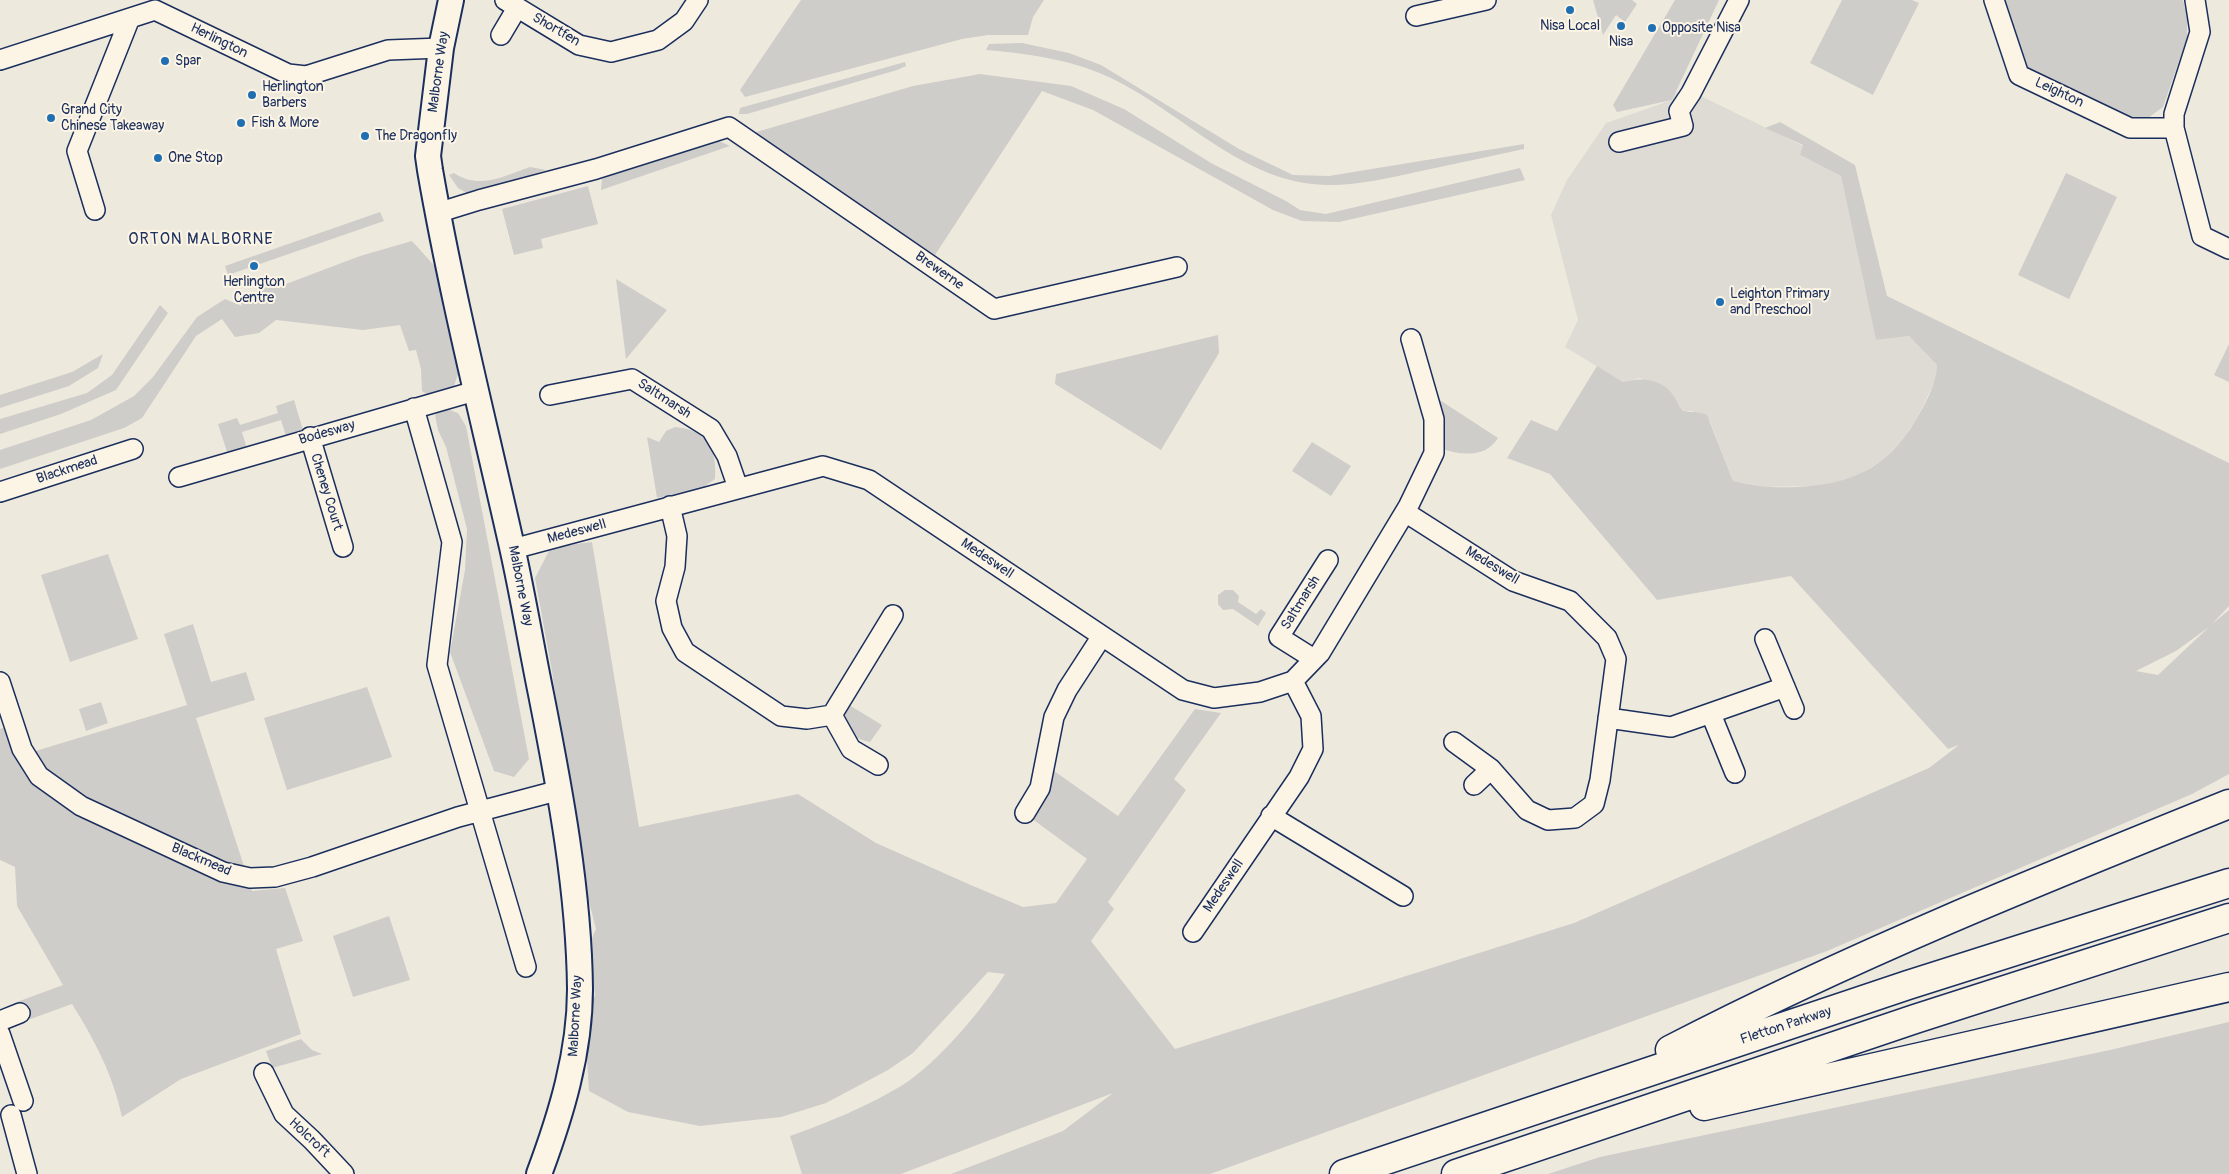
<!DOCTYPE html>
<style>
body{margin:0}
canvas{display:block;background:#eee9dd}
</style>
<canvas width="2229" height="1174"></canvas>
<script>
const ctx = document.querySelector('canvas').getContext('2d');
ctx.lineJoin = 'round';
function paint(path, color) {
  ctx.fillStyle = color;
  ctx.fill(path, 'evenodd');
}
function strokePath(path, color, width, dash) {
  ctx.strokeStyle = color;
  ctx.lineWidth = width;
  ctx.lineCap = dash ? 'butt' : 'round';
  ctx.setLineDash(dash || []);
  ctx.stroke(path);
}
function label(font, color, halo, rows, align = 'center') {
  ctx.font = font + ' Pangolin,sans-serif';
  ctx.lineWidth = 4;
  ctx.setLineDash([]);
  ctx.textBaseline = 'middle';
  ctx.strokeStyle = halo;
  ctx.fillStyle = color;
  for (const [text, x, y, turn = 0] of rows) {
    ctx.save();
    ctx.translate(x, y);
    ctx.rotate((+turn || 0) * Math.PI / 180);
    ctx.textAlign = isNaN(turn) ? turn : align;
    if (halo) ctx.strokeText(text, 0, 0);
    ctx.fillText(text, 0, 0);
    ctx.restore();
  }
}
paint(new Path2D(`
 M1676 92 1698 102 1701 96 1803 146 1800 155 1841 176 1876 340 1909 336 1937 365 1936 379 1916 420 1901 442 1884 459 1864 472 1844 481 1814 486 1753 487 1733 481 1710 421 1692 411H1685L1679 407 1675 398 1640 378 1623 382 1565 347 1578 320 1551 215 1567 180 1606 123 1672 100Z`), '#dedbd4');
paint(new Path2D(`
 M801 0H1044L1033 17 1028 35H988L962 39 745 97 740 90Z
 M1593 0H1632L1637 4 1625 22 1616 15 1603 35Z
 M1675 0H1719L1672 100 1617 112 1613 105Z
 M1842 0H1912L1919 3 1873 95 1810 63Z
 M2004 0H2183L2187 17V38L2163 107 2148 118 2127 119 2026 70Z
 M1022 43 1069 53 1101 65 1239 149 1293 175 1329 176 1524 144V149C1490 156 1456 164 1421 171 1379 180 1337 191 1294 181 1229 166 1176 111 1117 81 1076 60 1031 54 986 50L989 44Z
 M905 62 906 66 897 70 747 114H739L740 108Z
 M980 74 1071 86 1124 109 1211 163 1286 201 1300 210 1326 214 1520 168 1525 180 1339 222 1302 221 1273 210 1093 110 1042 91 935 255 753 133 913 86Z
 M1780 122 1855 165 1887 296 2229 463V606L2212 624 2229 610V774L2192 794 1827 951 1210 1174H951L1063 1131 1113 1093 901 1174H802L790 1136C829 1122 866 1107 901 1086 936 1065 983 1009 1005 974L988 972 913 1053 888 1070 826 1103 781 1117 700 1126 628 1112 589 1091 585 1027 595 995 589 945 596 929 579 862 552 671 535 578 551 547 592 542 639 827 798 794 876 843 973 886 1023 907 1056 903 1087 859 1024 813 1054 771 1118 816 1195 709 1221 713 1174 779 1186 790 1108 902 1114 909 1091 941 1175 1049 1574 923 1929 768 1959 745 1948 749 1791 576 1657 600 1550 474 1507 458 1531 420 1557 431 1597 366 1623 382C1642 377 1663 378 1675 398 1678 403 1679 408 1684 411 1692 413 1699 411 1707 415L1733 481C1755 487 1775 488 1797 487 1857 484 1892 465 1921 411 1929 396 1936 383 1937 365L1909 336 1876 340 1841 176 1800 155 1803 145 1765 128ZM2209 627 2158 675 2136 671 2176 651Z
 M719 141 730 146 601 190 602 179 622 170Z
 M530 167 546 170 470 195 458 188 449 175 454 173C479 190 504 176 530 167Z
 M2066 173 2117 197 2069 299 2018 275Z
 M588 186 598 224 541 239 543 248 514 255 502 209Z
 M380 212 384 221 228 275 225 266Z
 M412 241 440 272 462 362 453 389 431 397 422 391 421 369 416 350 409 351 400 325 363 330 276 320 259 333 235 337 222 319 196 336 142 418 124 428 0 469V450L91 420 134 396 153 377 197 317 225 299 242 306 240 301 259 295 261 289 284 280 286 284 360 256Z
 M616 279 667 310 626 359Z
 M160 305 168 313 116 390 61 414 0 434V419L87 393 112 375Z
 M1218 335 1219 353 1161 450 1055 384 1056 374Z
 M2229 344V382L2214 375Z
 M103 354 98 368 69 386 0 408V395L72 372Z
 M1435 397 1498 438C1485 459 1460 455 1439 448Z
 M294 400 303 430 286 436 281 420 242 432 247 449 228 455 218 424 237 418 240 425 278 413 276 406Z
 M444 408 458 413 466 426 529 759 514 777 494 771 450 652 465 570 467 529 446 447 438 430 435 415Z
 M675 427C708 430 717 449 715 479L702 488 657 498 647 437 659 442 666 431Z
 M1312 442 1351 466 1331 496 1292 471Z
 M108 554 138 639 70 662 41 575Z
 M1225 590H1233L1239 596 1238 602 1256 614 1261 609 1266 613 1258 626 1233 609 1223 610 1218 604V595Z
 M193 624 211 682 246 672 255 700 196 718 252 891 285 888 303 941 276 949 301 1034 181 1079 122 1117C113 1075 95 1041 72 1004L25 1021 17 1002 63 985 17 906 15 867 0 860V729L12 725 29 753 187 705 164 634Z
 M367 687 392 757 287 790 264 718Z
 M101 702 108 723 86 731 79 709Z
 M849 705 882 725 870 742C853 739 848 730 841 716Z
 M389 916 410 980 353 997 333 936Z
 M2229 1022V1174H1548L1600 1157 2110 1050Z
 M301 1039 312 1050 322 1054 272 1068 266 1051Z`), '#cfcdca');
const minor = new Path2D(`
 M505 0 579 45 611 52 658 40 684 21 698 0
 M1994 0 2019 75 2130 128H2174
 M2195 0 2200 32 2174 114V128L2202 236 2229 249
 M1416 16 1486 0
 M501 35 517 8
 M0 60 155 10 288 74 306 76 388 50 441 48
 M1619 142 1683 126 1679 111 1691 93 1739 0
 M95 210 77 151 130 18
 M437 213 479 200 596 169 729 127 994 309 1177 267
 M550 395 632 379 711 429 727 456 738 488
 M414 408 452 542 437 665 526 967
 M310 437 343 547
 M179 477 475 391
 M0 492 133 449
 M670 506 677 536 675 567 666 601 672 628 685 652 781 716 807 719 832 715 893 615
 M1405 512 1513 581 1570 601 1607 638 1616 659 1600 780 1594 804 1575 818 1548 820 1527 810 1491 769 1454 742
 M513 549 823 466 869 480 1183 690 1214 698 1260 692 1293 681 1320 653 1408 507 1434 453V419L1411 339
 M1765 639 1794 709
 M1314 659 1279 637 1328 560
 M0 682 22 749 39 776 81 806 223 872 250 878 275 877 312 867 458 817 560 790
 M1711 714 1735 773
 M832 715 851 749 878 765
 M1608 718 1671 727 1785 687
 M1474 785 1491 769
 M1025 813 1040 788 1054 717 1067 690 1102 636
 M1271 816 1403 896
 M1193 932 1299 777 1313 749 1311 716 1293 681
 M0 1021 20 1013
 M0 1034 23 1101
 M264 1073 284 1114 312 1140 344 1174
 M11 1115 27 1174`);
const tertiary = new Path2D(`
 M451 0 441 48 428 156 430 170C452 297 484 422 512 547 523 596 531 645 541 694 560 790 579 891 580 989 580 1053 561 1115 539 1174`);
const trunk = new Path2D(`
 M1670 1050C1851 956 2040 880 2229 804
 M1704 1106 2229 987
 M1344 1174 1908 985 2229 883
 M1456 1174 1915 1019 2229 918`);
strokePath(minor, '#1b2f5e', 22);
strokePath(tertiary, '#1b2f5e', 28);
strokePath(trunk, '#1b2f5e', 31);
strokePath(minor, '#fcf5e5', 19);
strokePath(tertiary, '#fcf5e5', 24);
strokePath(trunk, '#fcf5e5', 28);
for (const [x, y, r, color] of [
 [1570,10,5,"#1f6fb2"],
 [1621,26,5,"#1f6fb2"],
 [1652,28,5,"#1f6fb2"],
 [165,61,5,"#1f6fb2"],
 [252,95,5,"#1f6fb2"],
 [51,118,5,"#1f6fb2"],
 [241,123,5,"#1f6fb2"],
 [365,136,5,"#1f6fb2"],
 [158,158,5,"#1f6fb2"],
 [254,266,5,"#1f6fb2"],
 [1720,302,5,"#1f6fb2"]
]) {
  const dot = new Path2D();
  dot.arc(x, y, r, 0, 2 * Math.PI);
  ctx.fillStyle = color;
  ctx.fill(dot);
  strokePath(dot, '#fcf5e5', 2);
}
label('14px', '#1b2f5e', '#fcf5e5', [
 ["Nisa Local",1570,26,"center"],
 ["Opposite Nisa",1662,28],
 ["Nisa",1621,42,"center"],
 ["Spar",175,61],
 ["Herlington",262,87],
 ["Barbers",262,103],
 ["Grand City",61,110],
 ["Chinese Takeaway",61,126],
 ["Fish & More",251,123],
 ["The Dragonfly",375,136],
 ["One Stop",168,158],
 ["Herlington",254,282,"center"],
 ["Centre",254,298,"center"],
 ["Leighton Primary",1730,294],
 ["and Preschool",1730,310]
], 'left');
label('14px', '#1b2f5e', '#fcf5e5', [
 ["Shortfen",556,30,30],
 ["Herlington",219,41,26],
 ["Malborne Way",439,72,-82],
 ["Leighton",2059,93,25],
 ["Brewerne",939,271,35],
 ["Saltmarsh",664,399,33],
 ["Bodesway",327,433,-16],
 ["Blackmead",67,470,-18],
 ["Cheney Court",326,492,73],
 ["Medeswell",577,532,-15],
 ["Medeswell",987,559,34],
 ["Medeswell",1492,566,31],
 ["Malborne Way",520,586,79],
 ["Saltmarsh",1301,603,-58],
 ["Blackmead",201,860,23],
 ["Medeswell",1224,886,-56],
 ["Malborne Way",576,1016,-87],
 ["Fletton Parkway",1786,1026,-18],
 ["Holcroft",309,1138,43]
]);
ctx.letterSpacing = '1px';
label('16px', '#1b2f5e', '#fcf5e5', [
 ["ORTON MALBORNE",201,240]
]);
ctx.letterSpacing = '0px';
</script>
